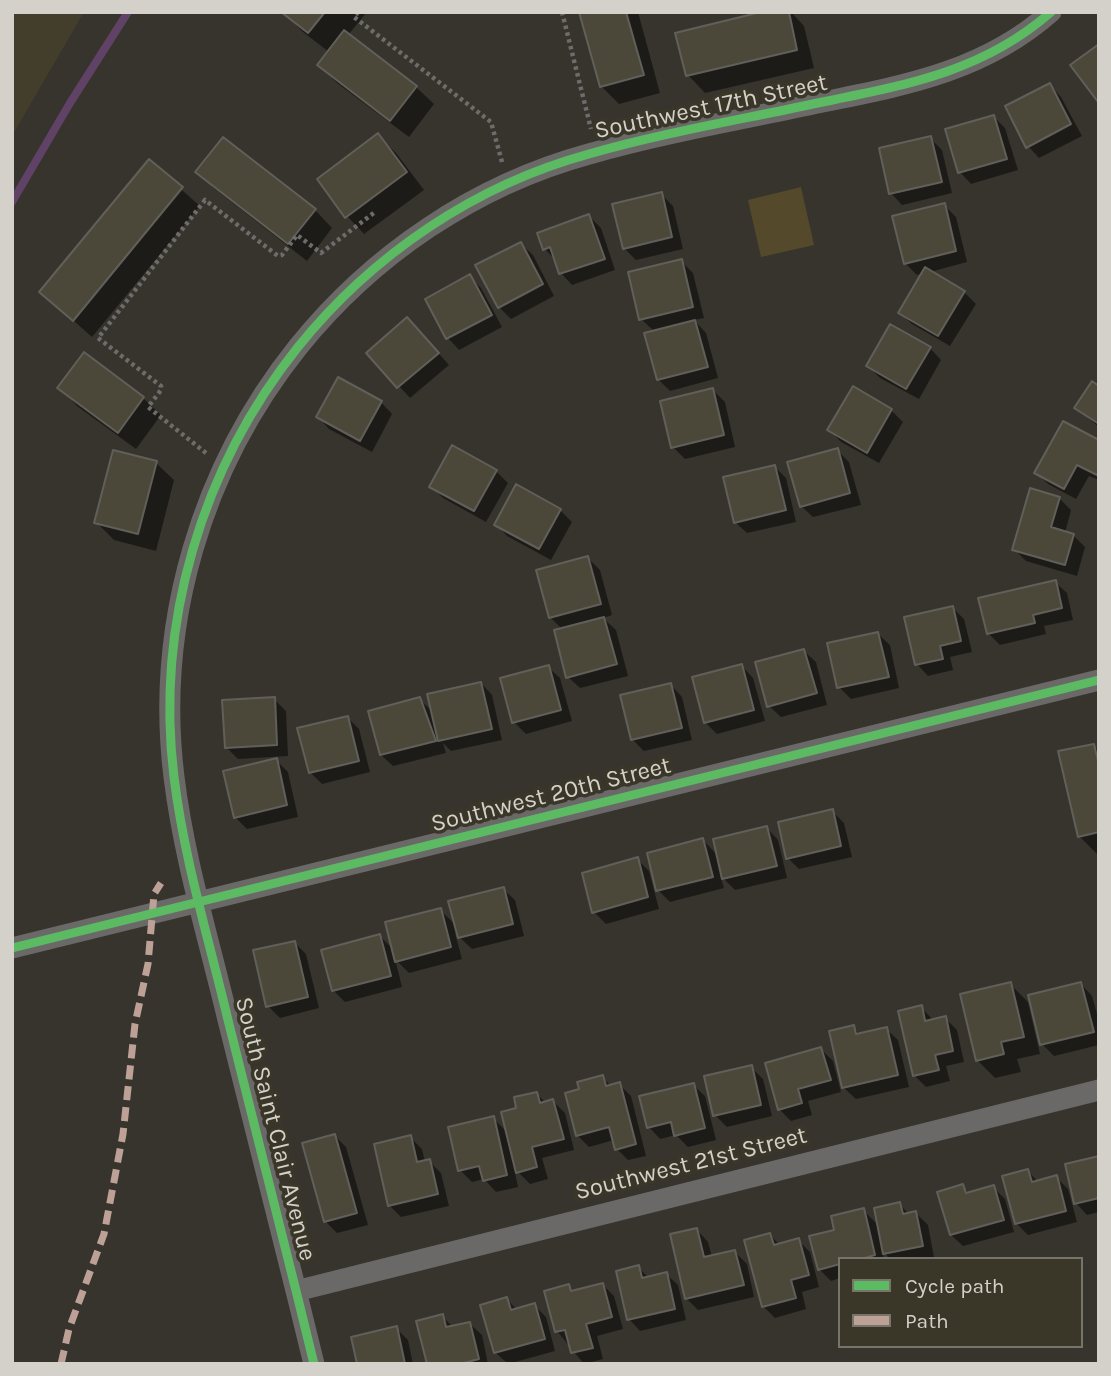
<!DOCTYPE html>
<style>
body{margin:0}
#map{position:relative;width:1111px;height:1376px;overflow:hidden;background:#36342d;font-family:Karla,sans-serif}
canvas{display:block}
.frame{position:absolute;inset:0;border:14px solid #d3d1c9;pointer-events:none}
.legend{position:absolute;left:838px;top:1257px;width:245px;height:91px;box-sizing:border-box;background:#3a3729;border:2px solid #777569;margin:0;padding:9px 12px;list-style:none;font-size:21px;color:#d3d1c9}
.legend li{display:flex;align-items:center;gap:14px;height:35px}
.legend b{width:35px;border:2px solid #777569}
</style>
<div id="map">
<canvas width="1111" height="1376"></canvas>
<div class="frame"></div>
<ul class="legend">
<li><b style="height:9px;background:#5cba63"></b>Cycle path</li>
<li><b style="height:9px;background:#bda197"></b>Path</li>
</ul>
</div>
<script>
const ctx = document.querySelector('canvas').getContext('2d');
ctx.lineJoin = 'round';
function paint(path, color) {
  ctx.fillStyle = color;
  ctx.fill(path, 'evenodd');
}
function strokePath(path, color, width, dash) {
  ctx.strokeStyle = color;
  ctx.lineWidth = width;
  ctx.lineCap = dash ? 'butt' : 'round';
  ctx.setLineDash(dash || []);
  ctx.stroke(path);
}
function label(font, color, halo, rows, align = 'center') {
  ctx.font = font + ' Karla,sans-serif';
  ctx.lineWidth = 7;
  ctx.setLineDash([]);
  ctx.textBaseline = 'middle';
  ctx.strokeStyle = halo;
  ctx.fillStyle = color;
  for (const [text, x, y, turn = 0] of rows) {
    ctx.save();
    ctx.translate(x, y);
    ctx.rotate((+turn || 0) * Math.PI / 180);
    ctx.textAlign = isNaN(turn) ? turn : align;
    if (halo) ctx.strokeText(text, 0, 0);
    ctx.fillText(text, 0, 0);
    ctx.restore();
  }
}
paint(new Path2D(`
 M12 12H84L12 136Z`), '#433e2b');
paint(new Path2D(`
 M801 187 814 245 761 257 748 200Z`), '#544a2b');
paint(new Path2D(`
 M283 12H367L348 35 416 87 434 104 409 137 337 83 319 65 329 52 303 32Z
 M581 12H638L660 93 619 104 601 86Z
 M768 12H791L804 26 814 68 705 93 688 75Z
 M1050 85 1061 97 1082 136 1039 158 1028 146Z
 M994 117 1005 128 1018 170 971 184 960 172Z
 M378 136 396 153 424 190 364 234 347 216Z
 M930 138 942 150 952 193 902 205 891 193Z
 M149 161 200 206 92 337 41 292Z
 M198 172 315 210 332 228 307 261 215 189Z
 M661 194 673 206 683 249 636 260 624 248Z
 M944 205 956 217 967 262 930 272 964 292 976 304 950 346 912 324 900 313 923 273 917 275 905 263Z
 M589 216 601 228 615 270 572 285 561 273 556 261 545 249Z
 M521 244 533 255 554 296 511 319 499 307Z
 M681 261 693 273 704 318 694 320 706 333 718 378 670 391 658 379 655 332 641 319Z
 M470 277 481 288 502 327 459 350 448 338Z
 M419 331 449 365 410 398 369 353Z
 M930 348 941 360 919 399 880 378 868 366Z
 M60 388 143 398 161 415 136 449 77 406Z
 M1099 388V427L1076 408Z
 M854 389 891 410 903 422 879 463 841 442 830 430Z
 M713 390 725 402 735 447 685 459 673 447Z
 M381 402 392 414 372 452 329 429 318 417Z
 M1099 442V480L1089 476 1076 499 1048 484 1036 472Z
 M453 448 496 471 508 483 486 522 443 498 431 486Z
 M837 450 849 462 861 505 813 517 801 506Z
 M156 463 174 480 156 551 114 540 96 522Z
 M774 466 786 478 796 522 747 533 735 522Z
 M1059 498 1071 510 1065 533 1073 535 1085 547 1077 576 1026 561 1014 549Z
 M560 510 572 522 551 560 507 536 496 524Z
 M588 558 600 570 612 615 603 618 616 630 628 676 580 688 568 677 563 630 550 617Z
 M1055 582 1067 593 1073 620 1044 626 1046 634 1000 645 988 633Z
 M953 608 964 619 972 652 950 657 953 670 928 676 917 664Z
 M878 634 890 645 899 688 851 699 839 687Z
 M804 651 816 662 827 705 781 717 769 706Z
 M742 666 753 678 765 721 717 734 705 722Z
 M548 667 560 678 572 721 526 734 514 722Z
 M481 683 492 695 502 740 451 751 443 743 446 753 393 766 381 755 419 699 434 713Z
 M671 685 682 697 692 740 644 751 632 739Z
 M274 699 286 711 288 756 238 759 226 747Z
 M348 718 359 729 370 772 322 784 310 772Z
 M1093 745 1099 751 1097 854 1079 836Z
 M276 760 288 772 298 817 247 829 235 817Z
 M832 811 844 823 852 857 799 869 788 858Z
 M767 828 778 840 787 878 735 890 720 875 724 888 670 902 658 890 703 840 718 856Z
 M637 859 649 871 659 909 606 924 594 912Z
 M503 889 515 900 524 936 472 949 455 933 462 959 409 973 395 959 402 987 345 1002 333 990 380 936 394 950 440 910 457 926Z
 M294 942 306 954 319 1008 280 1018 268 1006Z
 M1010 984 1028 1002 1040 1054 1017 1059 1021 1072 995 1078 977 1060Z
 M1081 984 1092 996 1099 1021V1045L1054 1056 1042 1044Z
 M921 1007 934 1021 945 1018 957 1030 964 1062 946 1066 950 1081 926 1087 914 1075Z
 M853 1027 860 1034 886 1029 898 1040 909 1087 856 1099 844 1088Z
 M821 1049 833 1061 841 1092 808 1101 812 1115 791 1121 779 1109Z
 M751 1067 763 1079 772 1116 727 1127 715 1115Z
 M602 1077 612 1087 619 1084 631 1096 646 1156 628 1160 617 1149 614 1140 589 1147 577 1135 582 1090Z
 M693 1085 705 1096 716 1140 688 1147 676 1135 660 1139 649 1127Z
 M537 1094 546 1103 553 1101 565 1113 574 1150 542 1158 548 1179 530 1184 514 1168 518 1187 496 1192 484 1179 472 1182 460 1170 493 1118 508 1133 518 1109Z
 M335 1136 346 1147 368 1225 337 1233 325 1221Z
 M410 1137 422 1149 425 1162 429 1161 441 1173 449 1206 401 1217 389 1205Z
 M1099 1158V1212L1087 1215 1076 1203Z
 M1028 1171 1038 1182 1056 1177 1068 1189 1077 1222 1028 1235 1016 1223Z
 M962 1186 970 1194 993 1187 1005 1199 1014 1232 963 1246 951 1235Z
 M899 1204 910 1215 916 1213 928 1225 934 1257 890 1259 882 1250 884 1259H840V1278L831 1281 819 1269 836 1231 863 1210 879 1226Z
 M697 1230 708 1242 712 1257 735 1252 747 1264 754 1297 698 1310 686 1298Z
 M770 1235 780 1245 798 1240 810 1252 819 1287 802 1292 806 1309 775 1318 763 1306Z
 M638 1267 649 1278 666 1274 678 1285 686 1320 640 1331 629 1319Z
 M603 1285 614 1296 623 1329 597 1336 603 1359 584 1364 557 1331 569 1286 575 1292Z
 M507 1299 517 1310 534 1305 546 1317 555 1351 508 1364 495 1352Z
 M442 1316 453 1327 470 1324 482 1335 488 1364H428Z
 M396 1328 408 1340 413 1364H359Z`), '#0007');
strokePath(new Path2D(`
 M12 202 70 103 128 12`), '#5f4265', 8);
const building = new Path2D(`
 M281 12H325L308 33Z
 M579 12H626L644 75 600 87Z
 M761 12H789L797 50 686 76 675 33Z
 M344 30 417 86 390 121 317 65Z
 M1099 44V102H1098L1070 65Z
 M1050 83 1071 124 1026 148 1005 106Z
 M994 115 1007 159 958 173 945 129Z
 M378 133 407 172 345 218 317 179Z
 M931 136 942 182 889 194 879 148Z
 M223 137 316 209 288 244 195 172Z
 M149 159 183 187 73 321 39 292Z
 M662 192 672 237 623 249 612 204Z
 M945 203 956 251 904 264 892 216Z
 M589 214 605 259 559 274 550 247 543 250 537 233Z
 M521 242 543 284 498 308 475 265Z
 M682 259 693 307 639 320 628 272Z
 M925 267 965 291 938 336 898 313Z
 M470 274 492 315 446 339 425 299Z
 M407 317 439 353 397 388 366 353Z
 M695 320 708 367 657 380 644 333Z
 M890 324 931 347 906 389 866 366Z
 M84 352 144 397 118 433 57 388Z
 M338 377 382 401 360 441 316 417Z
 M1092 381 1099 386V424L1074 408Z
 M853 386 892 409 867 453 827 430Z
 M713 388 724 435 671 448 660 401Z
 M1063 421 1099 440V476L1077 465 1064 489 1034 473Z
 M452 445 497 470 474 511 429 487Z
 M838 448 850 493 800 507 787 462Z
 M113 450 157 461 138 534 94 523Z
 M775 465 786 510 734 523 723 477Z
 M516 484 561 509 539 549 494 525Z
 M1030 488 1060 497 1051 527 1074 534 1065 565 1012 550Z
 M588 556 601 604 549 618 536 570Z
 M1056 580 1062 608 1033 615 1035 623 987 634 978 598Z
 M953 606 961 641 940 646 943 659 915 665 904 617Z
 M604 617 617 664 566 678 554 630Z
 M878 632 889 677 837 688 827 643Z
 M804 649 817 693 767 707 755 662Z
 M742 664 754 710 704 723 692 677Z
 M549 665 561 710 512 723 500 678Z
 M481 682 492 729 438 741 427 694Z
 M671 683 682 728 631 740 620 695Z
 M275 697 277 745 225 748 222 700Z
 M420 697 436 741 380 755 368 711Z
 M348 716 359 761 309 773 297 728Z
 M1094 744 1099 765V832L1078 837 1058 751Z
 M277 758 287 805 234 818 223 771Z
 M833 809 841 846 786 859 778 822Z
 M767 826 777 866 722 879 713 839Z
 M703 838 713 877 656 891 647 853Z
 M638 857 648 897 592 913 582 873Z
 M504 887 513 924 458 938 448 901Z
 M441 908 451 947 395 962 385 922Z
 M380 934 391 976 332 991 321 950Z
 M295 941 308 997 266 1007 253 950Z
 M1011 982 1024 1037 1001 1042 1004 1054 976 1061 960 994Z
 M1081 982 1094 1032 1040 1045 1028 995Z
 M922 1005 925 1021 946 1016 953 1051 935 1055 939 1070 913 1076 898 1011Z
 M854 1025 856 1034 887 1027 898 1075 842 1088 829 1031Z
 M821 1047 831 1080 798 1089 802 1103 778 1110 765 1063Z
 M752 1065 761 1105 713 1116 704 1076Z
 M603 1075 606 1086 620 1082 636 1144 615 1150 609 1127 576 1136 565 1093 579 1089 577 1082Z
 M694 1083 705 1128 674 1136 671 1122 647 1128 639 1096Z
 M537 1092 540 1103 553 1099 564 1139 532 1147 537 1167 516 1173 501 1112 516 1108 514 1097Z
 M494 1116 507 1175 483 1181 479 1166 458 1171 448 1127Z
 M335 1134 357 1213 324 1222 302 1143Z
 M411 1135 417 1162 430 1159 438 1194 388 1206 374 1144Z
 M1099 1156V1198L1074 1204 1065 1164Z
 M1028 1169 1032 1182 1057 1175 1066 1211 1015 1224 1002 1176Z
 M963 1184 966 1193 994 1185 1004 1220 950 1235 937 1192Z
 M900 1202 903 1214 916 1211 923 1246 883 1254 874 1208Z
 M864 1208 875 1255 861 1259H840V1264L818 1270 809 1236 834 1230 831 1216Z
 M697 1228 704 1257 735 1250 744 1285 685 1299 670 1234Z
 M770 1233 774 1245 799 1238 809 1275 791 1280 796 1298 762 1307 744 1240Z
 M639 1265 642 1278 667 1272 675 1309 627 1320 616 1271Z
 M603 1283 612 1317 586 1324 593 1348 571 1353 565 1330 555 1332 544 1291 569 1284 571 1291Z
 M507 1297 511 1310 535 1303 545 1339 494 1353 480 1305Z
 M443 1314 446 1327 470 1322 479 1359 460 1364H427L416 1321Z
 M397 1326 405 1364H357L351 1337Z`);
paint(building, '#4b483a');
strokePath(building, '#615f5a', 2);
strokePath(new Path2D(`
 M358 12 354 17 491 122 502 162
 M562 12 591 129
 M206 453 148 407 161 390V386L98 338 205 200 278 256 282 255 297 235 321 253 375 212`), '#6d6c6b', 4.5, [3.5, 3.5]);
strokePath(new Path2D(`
 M12 948 1099 680
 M296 1291 1099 1090
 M314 1364C286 1249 257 1134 228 1020 209 940 184 859 174 777 155 623 202 467 298 347 372 255 475 185 589 154 662 133 739 120 813 104 901 86 982 73 1051 12`), '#6a6968', 21);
strokePath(new Path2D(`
 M61 1364 69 1329 104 1234 123 1134 135 1024 148 964 154 894 161 883`), '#bda197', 7, [14, 7]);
strokePath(new Path2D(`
 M12 948 1099 680
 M314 1364C286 1249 257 1134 228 1020 209 940 184 859 174 777 155 623 202 467 298 347 372 255 475 185 589 154 662 133 739 120 813 104 901 86 982 73 1051 12`), '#5cba63', 9);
label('24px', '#d3d1c9', '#3a3729', [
 ["Southwest 17th Street",711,107,-12],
 ["Southwest 20th Street",551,795,-14],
 ["South Saint Clair Avenue",275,1129,76],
 ["Southwest 21st Street",691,1164,-14]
]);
</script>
